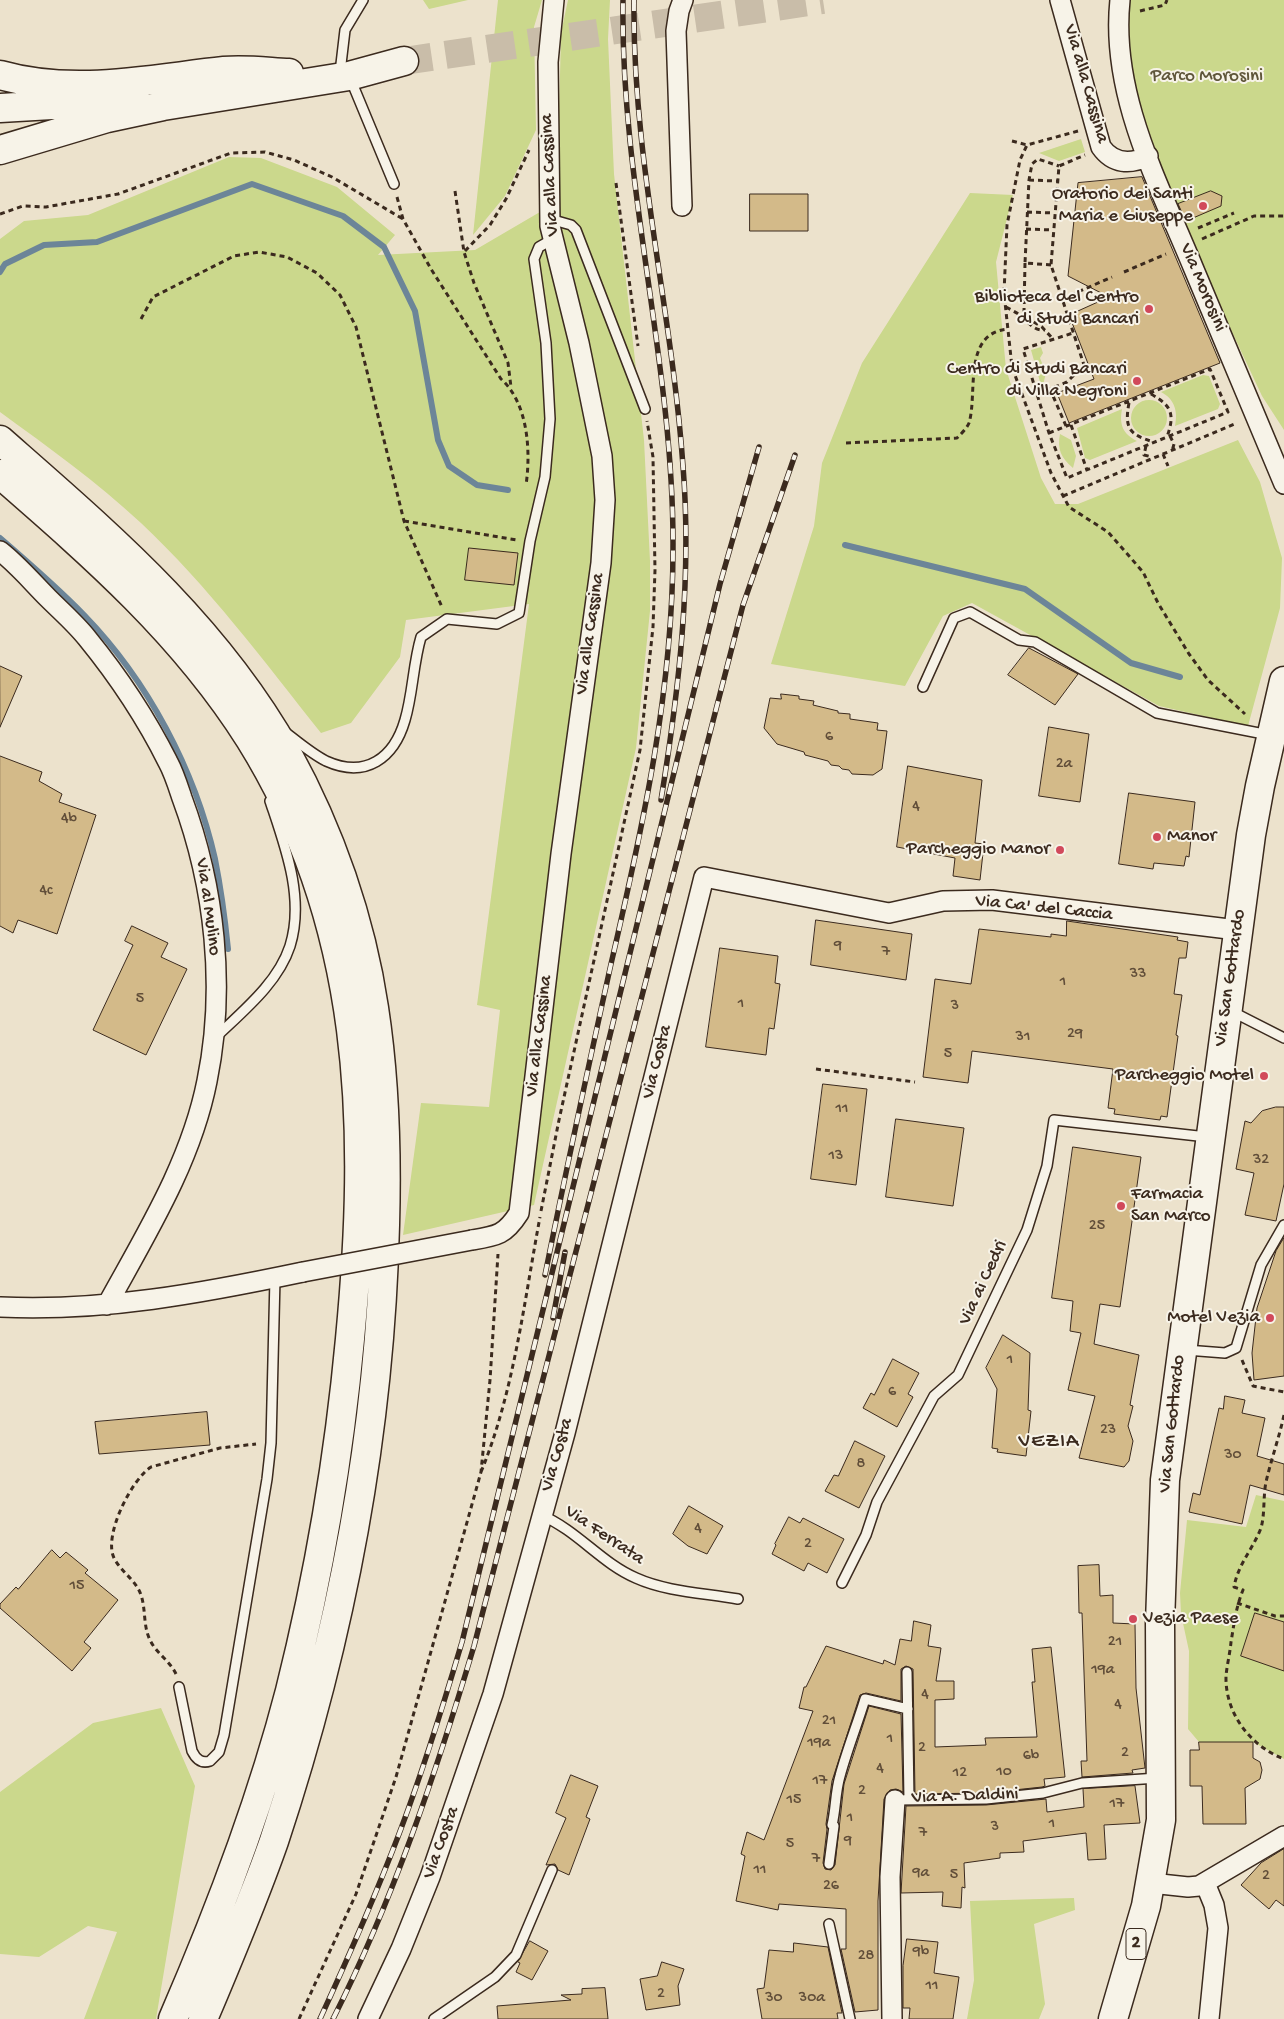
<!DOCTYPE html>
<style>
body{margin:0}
canvas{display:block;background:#ece2cc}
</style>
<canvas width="1284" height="2019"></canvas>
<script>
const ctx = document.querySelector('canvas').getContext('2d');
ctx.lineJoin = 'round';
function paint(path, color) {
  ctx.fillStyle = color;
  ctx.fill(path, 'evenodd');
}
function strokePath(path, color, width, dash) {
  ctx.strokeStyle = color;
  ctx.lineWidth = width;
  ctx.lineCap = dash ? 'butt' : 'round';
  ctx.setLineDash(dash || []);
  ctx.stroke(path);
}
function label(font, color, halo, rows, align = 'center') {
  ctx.font = font + ' "Gochi Hand",sans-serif';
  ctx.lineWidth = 4;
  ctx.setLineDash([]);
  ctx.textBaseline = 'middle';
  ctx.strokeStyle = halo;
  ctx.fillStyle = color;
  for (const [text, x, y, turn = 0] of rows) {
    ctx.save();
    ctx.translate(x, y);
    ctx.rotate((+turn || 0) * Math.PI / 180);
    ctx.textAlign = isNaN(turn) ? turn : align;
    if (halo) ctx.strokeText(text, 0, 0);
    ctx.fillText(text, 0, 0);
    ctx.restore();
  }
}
paint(new Path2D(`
 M423 0H468L429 9Z
 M498 0H542L534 27 536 130 505 196 473 235Z
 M568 0H610L608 39 614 174 644 440 650 561V611L636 748 534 1205 403 1235 421 1103 489 1107 500 1010 477 1005 529 604 406 620 400 657 351 723 321 733C264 661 208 586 141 523 97 482 48 447 0 412V239L24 221 88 215 229 157 261 158 337 187 395 235 378 255 475 250 557 202 561 33Z
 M1129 0H1284V430L1262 396 1172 204 1126 68Z
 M1081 139 1085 152 1059 161 1039 153Z
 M970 193 1013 195 996 262 1006 369 1041 478 1055 504H1078L1238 440 1260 482 1282 558 1280 608 1248 726 1159 706 972 603 943 616 905 686 771 664 814 526 822 463 862 363Z
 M1041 347 1043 353 1040 358 1046 373 1042 389 1031 350Z
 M1203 375 1209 376 1220 404 1218 409 1175 426C1178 412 1175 399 1161 392Z
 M1131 418a18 18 0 1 1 36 0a18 18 0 1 1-36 0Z
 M1122 409C1119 425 1123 434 1137 441L1090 460 1085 458 1077 428Z
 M1060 434 1071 440 1076 456 1073 468C1061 458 1057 449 1060 434Z
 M1256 1495 1284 1501V1759L1253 1742H1199L1188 1729 1189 1651 1181 1614 1180 1593 1187 1520 1246 1527Z
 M161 1708 195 1786 156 2019H84L117 1932 88 1926 39 1957 0 1954V1792L93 1723Z
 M1074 1898 1075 1910 1034 1924 1045 2004 1039 2019H967L974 1980 970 1901Z`), '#cbd88c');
strokePath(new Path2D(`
 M0 272 5 264 44 245 97 242 252 184 343 216 384 247 415 311 438 440 449 466 477 485 508 490
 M0 538C29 563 58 588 84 615 148 681 195 770 215 859 221 889 225 919 228 949
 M845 545 1025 589 1131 663 1180 677`), '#6c8598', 6);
const building = new Path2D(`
 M1142 177 1220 363 1069 423 1057 393 1094 379 1069 315 1109 297 1068 276 1078 183Z
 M1211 191 1222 196 1221 206 1186 221 1178 204Z
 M750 194H808V231H750Z
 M469 548 518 553 514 585 465 580Z
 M1029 648 1078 674 1055 705 1008 675Z
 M0 666 22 676 0 727Z
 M781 694 799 696V699L814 701 813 705 838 711V713L850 714V719L878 723 877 730 887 731 882 769 873 775 852 774 849 770 842 769 839 766 831 765 828 761 805 755 804 752 777 744 764 728 770 698 781 699Z
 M1049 727 1089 734 1080 802 1039 796Z
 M0 756 42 772 39 781 62 794 59 802 96 815 57 934 18 920 13 933 0 926Z
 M908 766 982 780 975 843 984 844 980 880 953 876 955 858 897 847Z
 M1129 793 1195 802 1189 857 1186 856 1184 866 1154 863 1153 869 1119 864Z
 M816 920 912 934 906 980 811 965Z
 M1067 921 1178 937 1177 940 1188 942 1186 958H1179L1174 994 1182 995 1176 1035 1178 1036 1167 1117 1161 1116 1160 1120 1114 1114 1115 1109 1108 1108 1113 1069 972 1051 968 1083 923 1077 935 979 971 984 979 929 1051 937V934L1066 936Z
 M132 926 168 943 161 957 187 969 146 1055 93 1030 133 945 125 941Z
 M720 948 778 956 775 983 780 984 774 1029 769 1028 766 1055 706 1047Z
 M823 1084 867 1089 856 1185 811 1179Z
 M1276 1107H1284V1184L1276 1221 1245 1215 1254 1173 1236 1169 1245 1121 1251 1123 1262 1111Z
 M896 1119 964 1128 953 1206 886 1197Z
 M1073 1147 1141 1157 1120 1307 1100 1304 1094 1344 1139 1355 1130 1405 1133 1406 1128 1426 1133 1441 1129 1461 1124 1467 1079 1458 1095 1396 1068 1390 1081 1333 1070 1331 1073 1301 1052 1298Z
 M1284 1238V1376L1254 1380 1252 1353 1257 1308 1276 1251Z
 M1003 1335 1030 1353 1028 1410 1031 1411 1026 1456 997 1452 998 1449 992 1448 997 1389 986 1368Z
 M893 1359 919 1373 908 1394 913 1397 897 1427 863 1408 871 1393 874 1395Z
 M1225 1396 1245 1400 1242 1413 1265 1418 1257 1456 1284 1464V1495L1250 1485 1242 1524 1189 1512 1193 1493 1200 1495 1219 1408 1223 1409Z
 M207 1412 210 1445 99 1454 95 1422Z
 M855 1441 885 1456 859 1508 825 1491 834 1475 838 1476Z
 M689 1506 723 1526 707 1554 688 1546 673 1534Z
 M789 1517 800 1523 803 1518 844 1539 827 1573 808 1563 804 1571 772 1554 776 1545 775 1544Z
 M52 1550 60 1558 66 1552 88 1570 85 1573 118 1600 84 1642 91 1648 72 1671 0 1608V1604L16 1587 18 1589Z
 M1099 1565 1100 1596 1113 1595V1623L1135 1624 1136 1688 1145 1768 1132 1770 1133 1773 1082 1777 1081 1761H1087L1082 1613H1079L1078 1566Z
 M1255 1613 1284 1622V1671L1241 1656Z
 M914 1621 931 1625 928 1646 941 1648 936 1681H954V1699L935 1700V1747L986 1745 985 1738 1037 1737 1032 1682H1035L1032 1649 1051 1647 1065 1777 1044 1779 1045 1786 1042 1787 986 1793 915 1794 913 1669 906 1666 901 1669V1701L866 1693 860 1695 832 1781 826 1824 827 1829 823 1863 825 1869 831 1870 835 1865 844 1784 869 1706 901 1714 903 1792 896 1789 890 1790 884 1799 878 1901V2010L855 2012 841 1949H846V1909L779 1904 778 1910 736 1901 745 1856 741 1854 747 1832 764 1840 813 1711 799 1708 804 1687H806L826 1646 883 1664 884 1660 895 1665 900 1639 911 1641Z
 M1199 1742H1253V1758L1260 1762 1262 1770 1260 1779 1245 1788 1246 1824H1203L1202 1786H1190V1750H1199Z
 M571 1775 598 1786 586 1817 590 1819 569 1875 558 1870 555 1864 546 1865 566 1818 556 1813Z
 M1135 1786 1140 1823 1104 1825 1106 1859 1088 1860 1086 1833 1023 1841 1024 1852 1000 1853V1858L964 1863 965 1888 962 1887 961 1908 942 1906 943 1892 901 1893 906 1806 986 1805 1046 1799 1047 1812 1084 1807 1083 1789Z
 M1284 1849V1906L1276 1900 1269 1909 1241 1885 1261 1863Z
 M907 1939 938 1942 934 1973 959 1977 953 2019H909L910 2008H903V1966Z
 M530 1941 548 1951 532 1980 516 1972 520 1963 518 1962Z
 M794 1943 828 1947 842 2013H837L838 2019H762L757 1989 764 1988 769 1950 793 1952Z
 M662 1962 684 1969 678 1986 680 2005 646 2010 640 1979 657 1976Z
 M605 1988 608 2019H498L497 2006 571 2000 561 1995 582 1994V1989Z`);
paint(building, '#d3ba89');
strokePath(building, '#3b2a1e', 1);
strokePath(new Path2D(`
 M404 61 823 0`), '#c9bda9', 28, [28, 14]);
const lane = new Path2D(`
 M341 64 345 30 363 0
 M350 78 394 184
 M550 219 571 225 576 230 645 409
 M923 687 954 618 970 612 1019 640 1035 642 1157 713 1269 735
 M285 732C298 742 312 754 326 761 366 779 394 758 405 720 413 693 413 664 421 637L447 619 497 624 519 613 530 541 545 477 550 419 546 343 534 259 539 247 553 239
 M1231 1011 1284 1038
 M216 1037C243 1011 278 983 290 946 305 898 285 846 270 801
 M1186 1350 1225 1353 1236 1348 1261 1265 1284 1225
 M541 1515C578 1531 601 1563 636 1578 667 1592 705 1593 738 1599
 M842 1583 866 1535 877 1502 934 1396 958 1375 1027 1230 1047 1166 1054 1120 1207 1137
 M907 1672 909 1800
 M179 1687 192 1751C196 1759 201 1764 210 1761L219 1752 224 1735 267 1479 271 1443 275 1278
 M895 1800 986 1799 1043 1793 1082 1783 1158 1778
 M829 1864 834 1826 832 1825C836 1809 835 1793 840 1776 847 1750 857 1725 865 1699L908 1709
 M829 1924 850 2019
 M434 2019 495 1977 516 1955 552 1870`);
const street = new Path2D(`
 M1060 0 1101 147C1113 164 1130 165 1148 156
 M1120 0C1110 94 1158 182 1193 267 1223 339 1254 411 1284 484
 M682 206 676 31 679 11 683 0
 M0 551C18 565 33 583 48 598 61 611 76 624 87 638 118 676 146 718 168 762 174 773 178 786 182 798 215 887 226 988 207 1081 191 1162 146 1234 107 1305
 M472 1240C497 1236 505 1235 519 1213L561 854 601 563 605 500 602 456 579 343 550 226 548 62 554 0
 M0 1307C102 1312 203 1293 303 1272
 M1151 1883 1188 1887 1199 1886 1284 1836
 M1205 1883 1214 1905 1218 1928 1209 2019
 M368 2019 401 1949 430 1877 493 1694 565 1433 704 877 889 913 943 901 992 900 1237 930
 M892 2019 890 1877 895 1800`);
const primary = new Path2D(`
 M1113 2019 1146 1906 1161 1820 1160 1623 1165 1480 1251 835 1260 786 1284 681`);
const highway = new Path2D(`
 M0 75C74 96 149 79 224 71 245 69 268 72 289 73
 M0 108 69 104 135 96
 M0 150 107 118 163 106 349 76 404 61
 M0 440C108 535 215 625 287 753 330 831 361 920 374 1008 385 1080 387 1153 385 1225 380 1434 340 1642 274 1841 253 1901 228 1960 203 2019
 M0 474C93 555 183 633 250 739 366 925 370 1128 350 1339 339 1458 319 1575 290 1691 261 1803 219 1913 173 2019`);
strokePath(lane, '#3b2a1e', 12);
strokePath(street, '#3b2a1e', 22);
strokePath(primary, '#3b2a1e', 31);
strokePath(highway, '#3b2a1e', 31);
strokePath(new Path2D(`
 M1140 11 1165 5 1167 0
 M1078 131 1027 145 1020 160 1007 225 1004 293 1012 367 1051 473 1069 507 1108 532 1143 572 1158 603 1189 654 1208 680 1245 714
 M1012 141 1027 145
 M1029 180 1057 181
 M616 183 638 346
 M455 191 464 252 474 283 508 363 511 387
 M397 197 403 219 431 269 501 379C528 403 531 451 526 485
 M1027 212 1054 213
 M0 214 23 206 46 207 118 194 231 153 265 152 294 160 332 177 403 219
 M1198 228 1234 213
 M1026 229 1053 230
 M1202 239 1254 216H1284
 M465 251 490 225 506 199 529 150
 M1025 263 1024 311 1029 319 1042 327 1053 339
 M1051 265 1025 263 1029 180 1032 164 1038 159 1059 166
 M1124 272 1166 254
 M1062 299 1112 277
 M1006 307C1011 310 1016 312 1021 316 1029 322 1033 331 1045 330
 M141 319 153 297 234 256 259 252 287 257 317 273 340 295 356 327 404 521 442 607
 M1151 394C1172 406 1175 414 1167 437
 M1037 396 1050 389
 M1129 403C1124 429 1130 435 1154 442
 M1071 425 1087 470
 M1066 426 1050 389 1067 382 1084 365 1051 265 1059 166 1085 155
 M1049 433 1210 369 1228 412 1067 478 1049 433 1023 349 1073 333
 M1170 436 1174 444 1172 451
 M846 443 957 438C961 434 967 428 969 423 978 393 962 333 1008 329
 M1146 446 1144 455 1152 457
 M1163 454 1168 466
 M1063 496 1237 423
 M404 521 517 540
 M816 1069 915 1082
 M541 1211 559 1120 640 750 653 627 655 570 653 457 647 421
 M1242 1360 1253 1386 1284 1392
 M1284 1415C1279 1438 1271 1460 1266 1482 1263 1497 1265 1514 1261 1528 1253 1549 1238 1564 1234 1587L1243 1590C1236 1607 1234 1624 1231 1642 1230 1653 1227 1665 1226 1676 1225 1713 1250 1746 1284 1759
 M481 1472C514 1392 524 1302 540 1217
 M1237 1603 1275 1616H1284
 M176 1674C170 1661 156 1653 150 1640 143 1626 146 1610 141 1595 136 1580 121 1572 114 1558 103 1535 132 1479 151 1467L220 1448 256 1444
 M299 2019 356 1894 396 1777 481 1472 490 1380 498 1254`), '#3b2a1e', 3, [5, 4]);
strokePath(lane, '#f7f3e8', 9);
strokePath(street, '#f7f3e8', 19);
strokePath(primary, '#f7f3e8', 28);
strokePath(highway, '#f7f3e8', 28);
const rail = new Path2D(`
 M634 0C632 158 672 310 683 466 692 579 679 689 661 800
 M545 1275C566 1171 588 1068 611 964 643 826 673 690 673 548 674 364 620 185 623 0
 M553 1318 565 1252
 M320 2019C348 1958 375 1897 399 1834 423 1771 443 1706 462 1642L720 584 759 447
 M333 2019C393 1900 436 1773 474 1646L743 605 795 455`);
strokePath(rail, '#3b2a1e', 5.5);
strokePath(rail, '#f7f3e8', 4, [11]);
const streetBridge = new Path2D(`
 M303 1272 472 1240`);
strokePath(streetBridge, '#3b2a1e', 22, []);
strokePath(streetBridge, '#f7f3e8', 19);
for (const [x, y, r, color] of [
 [1203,206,5,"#d1495b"],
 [1149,309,5,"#d1495b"],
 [1137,381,5,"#d1495b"],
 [1157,837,5,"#d1495b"],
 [1060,850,5,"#d1495b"],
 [1264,1076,5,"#d1495b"],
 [1121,1206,5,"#d1495b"],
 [1270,1318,5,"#d1495b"],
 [1133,1619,5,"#d1495b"]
]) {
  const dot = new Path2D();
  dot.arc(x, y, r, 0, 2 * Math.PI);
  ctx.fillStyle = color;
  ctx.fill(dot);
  strokePath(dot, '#f7f3e8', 2);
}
label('16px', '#614e39', null, [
 ["6",829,738],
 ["2a",1064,765],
 ["4",916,808],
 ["4b",69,820],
 ["4c",46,892],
 ["9",838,947],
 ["7",886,953],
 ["33",1138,975],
 ["1",1063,983],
 ["5",140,1000],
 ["1",741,1005],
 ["3",955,1007],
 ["29",1075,1035],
 ["31",1023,1038],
 ["5",948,1055],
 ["11",842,1110],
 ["13",836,1157],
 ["32",1261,1161],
 ["25",1097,1227],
 ["1",1010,1361],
 ["6",892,1393],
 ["23",1108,1431],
 ["30",1233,1456],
 ["8",861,1465],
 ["4",698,1530],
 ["2",808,1545],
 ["15",77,1587],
 ["21",1115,1643],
 ["19a",1103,1671],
 ["4",925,1696],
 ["4",1118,1706],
 ["21",829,1722],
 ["1",890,1740],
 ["19a",819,1744],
 ["2",922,1749],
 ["2",1125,1754],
 ["6b",1031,1757],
 ["4",880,1770],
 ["10",1004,1773],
 ["12",960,1774],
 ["17",820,1782],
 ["2",862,1792],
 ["15",794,1801],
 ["17",1117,1805],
 ["1",850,1819],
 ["1",1052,1825],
 ["3",995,1828],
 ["7",923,1834],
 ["9",848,1842],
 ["5",790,1845],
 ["7",816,1860],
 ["11",760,1871],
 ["9a",921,1874],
 ["5",954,1876],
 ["2",1266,1877],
 ["26",831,1887],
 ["9b",921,1953],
 ["28",866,1957],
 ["11",932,1987],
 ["2",661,1995],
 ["30",774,1999],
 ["30a",812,1999]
]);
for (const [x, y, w] of [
 [1136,1944,20]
]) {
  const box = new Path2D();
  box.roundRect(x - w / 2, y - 15.5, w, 31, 4);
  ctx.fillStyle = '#f7f3e8';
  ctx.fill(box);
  strokePath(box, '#3b2a1e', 1);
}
label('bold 18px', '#3b2a1e', null, [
 ["2",1136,1944]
]);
label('19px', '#5f563a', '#f7f3e8', [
 ["Parco Morosini",1207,77]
]);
label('19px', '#3b2a1e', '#f7f3e8', [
 ["Via alla Cassina",1085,84,74],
 ["Via alla Cassina",551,175,-93],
 ["Via Morosini",1202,288,67],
 ["Via alla Cassina",591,634,-82],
 ["Via al Mulino",207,907,82],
 ["Via Ca' del Caccia",1044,909,6],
 ["Via San Gottardo",1231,978,-82],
 ["Via alla Cassina",540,1036,-83],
 ["Via Costa",658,1062,-76],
 ["Via ai Cedri",984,1283,-65],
 ["Via San Gottardo",1173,1424,-84],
 ["Via Costa",558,1455,-74],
 ["Via Ferrata",604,1536,34],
 ["Via A. Daldini",965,1797,-2],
 ["Via Costa",442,1843,-70]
]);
label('19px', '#3b2a1e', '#f7f3e8', [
 ["Oratorio dei Santi",1193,195],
 ["Maria e Giuseppe",1193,217],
 ["Biblioteca del Centro",1139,298],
 ["di Studi Bancari",1139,320],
 ["Centro di Studi Bancari",1127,370],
 ["di Villa Negroni",1127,392],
 ["Manor",1167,837,"left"],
 ["Parcheggio Manor",1050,850],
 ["Parcheggio Motel",1254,1076],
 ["Farmacia",1131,1195,"left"],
 ["San Marco",1131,1217,"left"],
 ["Motel Vezia",1260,1318],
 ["Vezia Paese",1143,1619,"left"]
], 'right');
ctx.letterSpacing = '1px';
label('21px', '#3b2a1e', '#f7f3e8', [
 ["VEZIA",1049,1443]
]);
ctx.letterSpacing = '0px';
</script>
